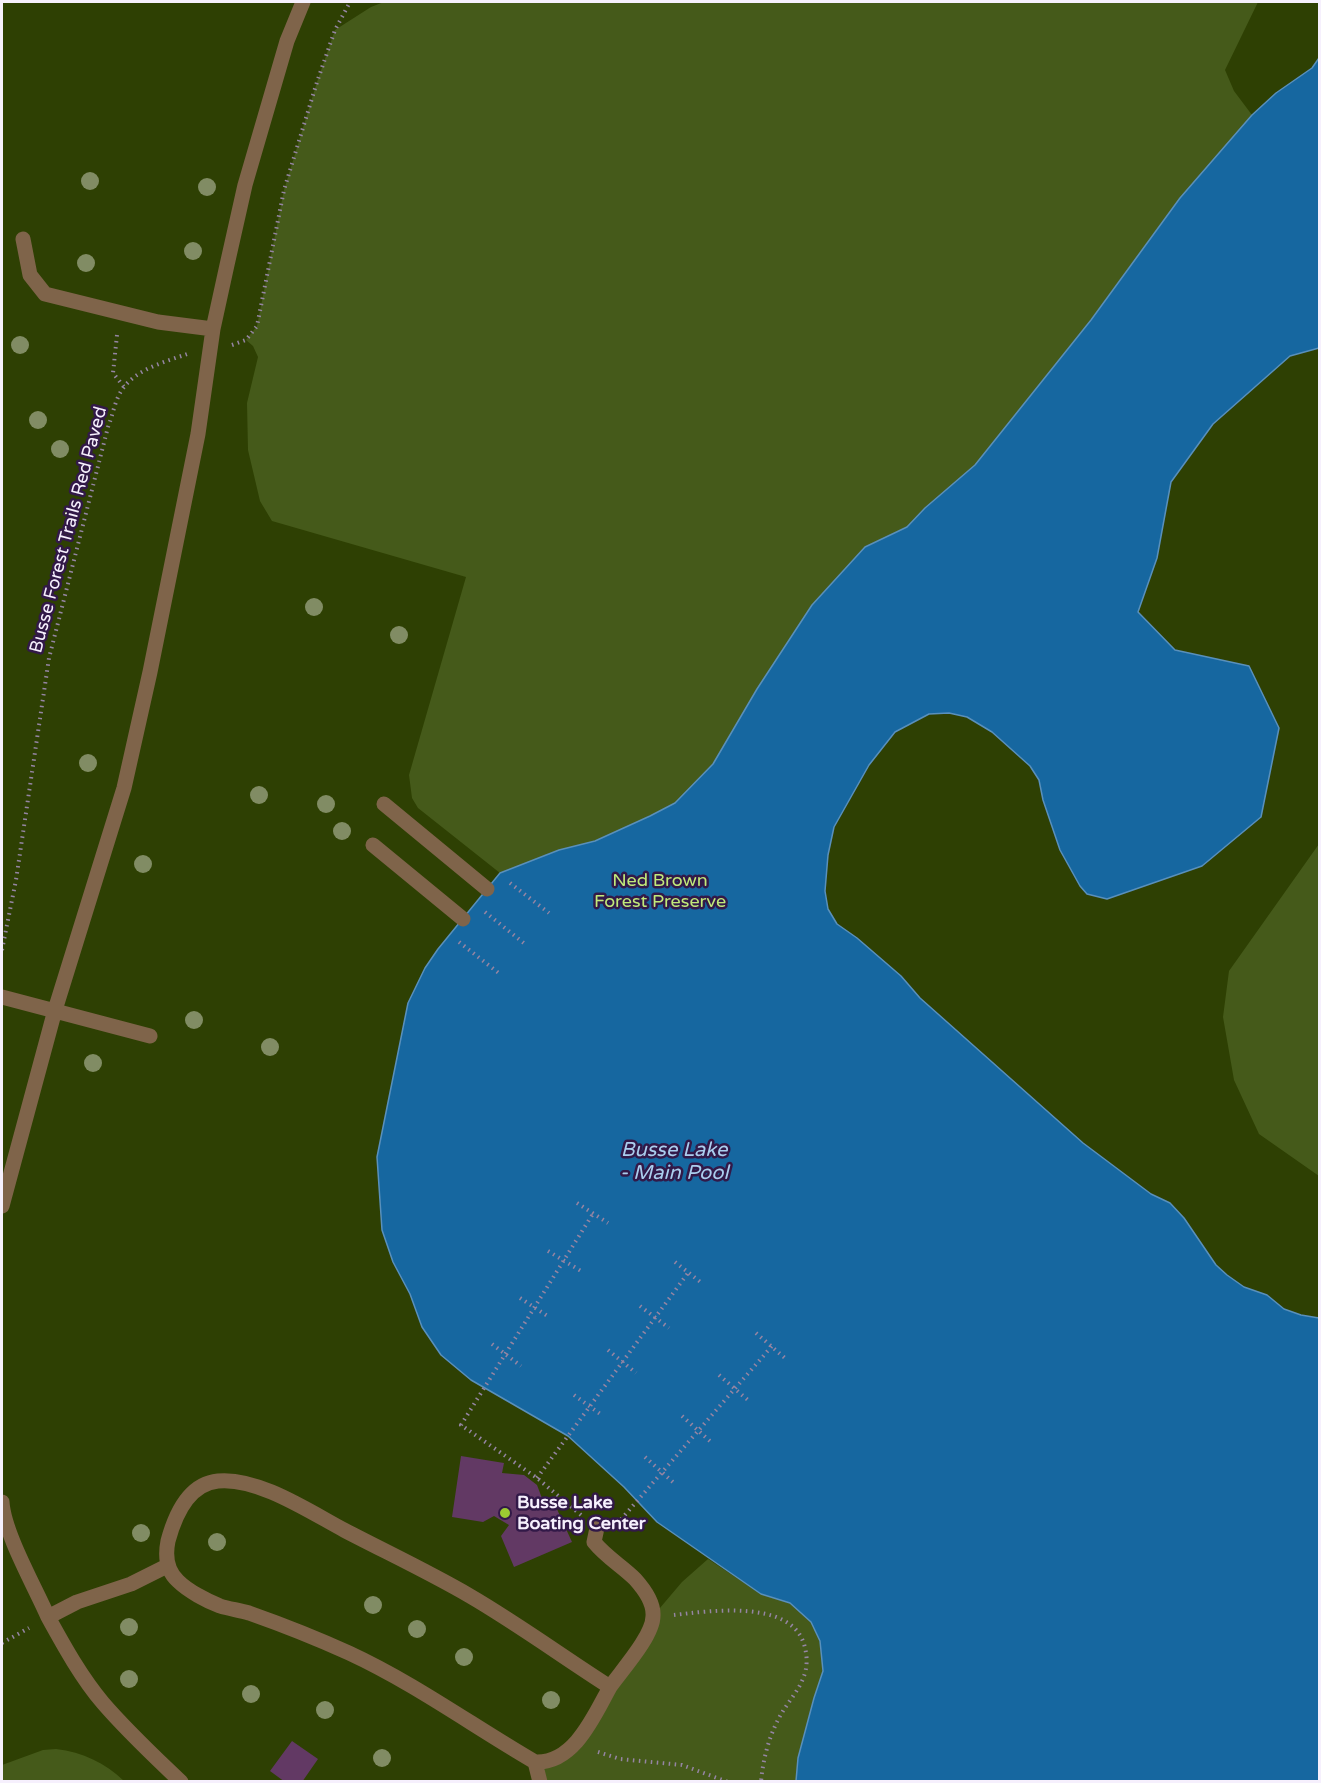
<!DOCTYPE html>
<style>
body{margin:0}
#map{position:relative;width:1321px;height:1783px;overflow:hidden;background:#321948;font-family:"Varela Round",sans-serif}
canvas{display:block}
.frame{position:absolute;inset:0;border:3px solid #f6f0fd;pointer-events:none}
</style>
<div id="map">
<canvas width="1321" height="1783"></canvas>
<div class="frame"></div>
</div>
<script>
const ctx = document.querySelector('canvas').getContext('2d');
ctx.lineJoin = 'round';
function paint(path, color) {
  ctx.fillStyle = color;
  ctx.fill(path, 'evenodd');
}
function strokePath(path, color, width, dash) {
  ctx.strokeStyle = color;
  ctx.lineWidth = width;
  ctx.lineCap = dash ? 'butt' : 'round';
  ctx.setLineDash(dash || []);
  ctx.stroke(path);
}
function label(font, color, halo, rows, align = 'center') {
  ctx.font = font + ' "Varela Round",sans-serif';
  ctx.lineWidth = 5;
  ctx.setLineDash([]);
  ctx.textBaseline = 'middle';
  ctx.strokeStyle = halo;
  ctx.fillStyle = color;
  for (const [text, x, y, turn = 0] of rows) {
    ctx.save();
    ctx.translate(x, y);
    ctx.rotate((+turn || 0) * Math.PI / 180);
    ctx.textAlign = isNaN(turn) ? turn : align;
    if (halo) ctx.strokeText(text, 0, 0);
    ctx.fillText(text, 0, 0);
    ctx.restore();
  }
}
paint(new Path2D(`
 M2 2H1319V1781L2 1782Z`), '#2e4003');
paint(new Path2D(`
 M384 2H1258L1225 70 1234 91 1252 115 1180 198 1083 330 975 465 925 508 907 527 865 547 812 605 757 689 713 764 675 803 650 816 595 841 559 850 500 873 418 808 412 798 409 775 466 577 272 521 260 501 248 450 247 403 258 357 253 346 246 340 257 326 284 190 317 82 335 30 371 7Z
 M1319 844V1176L1259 1134 1234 1080 1223 1017 1229 971Z
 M708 1559 761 1594 790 1603 811 1622 820 1641 823 1671 814 1698 798 1758 796 1781H539L547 1762 559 1758 654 1615 682 1582Z
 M56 1749C83 1752 105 1763 124 1781H2V1765L43 1750Z`), '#455a1a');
const water = new Path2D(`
 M1319 58V348L1290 356 1213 424 1171 482 1157 558 1138 612 1175 650 1249 666 1279 728 1261 817 1202 866 1107 899 1087 894 1080 886 1060 850 1043 800 1039 780 1030 766 992 732 967 717 949 713 929 714 895 732 869 765 834 827 828 855 825 891 828 909 837 924 857 938 901 976 920 998 1083 1143 1151 1194 1170 1203 1184 1218 1216 1265 1227 1275 1244 1287 1267 1295 1284 1309 1301 1315 1319 1318V1781H796L798 1758 814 1698 823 1671 820 1641 811 1622 790 1603 761 1594 657 1522 624 1487 568 1436 471 1380 441 1355 422 1327 410 1294 393 1262 382 1230 377 1157 408 1003 425 968 438 949 500 873 559 850 595 841 650 816 675 803 713 764 757 689 812 605 865 547 907 527 925 508 975 465 1091 320 1180 198 1252 115 1276 93 1312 68Z`);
paint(water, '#1667a0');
strokePath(water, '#5990bc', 1.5);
paint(new Path2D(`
 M461 1456 504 1463 502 1473 524 1475 537 1485 546 1509 556 1507 572 1542 514 1567 501 1536 509 1525 494 1516 483 1522 452 1517Z
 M292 1741 318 1759 302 1782H285L270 1771Z`), '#623964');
strokePath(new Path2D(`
 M117 335 113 373 124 387
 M232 345 246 340 257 326 284 190 317 82 335 30 350 2
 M510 883 549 913
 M485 912 525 944
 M459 942 500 974
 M2 950 16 880 49 658 108 427C113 415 115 398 124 387 139 368 165 362 187 354
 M577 1203 608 1223
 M548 1251 581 1271
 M675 1262 703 1284
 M520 1298 549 1317
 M640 1306 669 1328
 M756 1333 786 1359
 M492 1344 521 1366
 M608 1350 636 1373
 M719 1375 749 1401
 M574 1395 603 1416
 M682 1416 712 1443
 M645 1457 675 1484
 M537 1478 688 1273
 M581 1515 537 1478 461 1425 594 1212
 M617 1524 772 1346
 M674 1615C709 1611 790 1599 804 1644 807 1654 808 1665 804 1676 800 1688 790 1700 783 1711 770 1732 763 1758 761 1782
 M2 1643 29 1628
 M598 1752 620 1759 682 1765 728 1782`), '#9585a3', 4, [1.5, 4.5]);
strokePath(new Path2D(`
 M23 239 30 275 45 294 158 322 213 329
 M384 804 487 889
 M373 845 463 919
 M2 997 150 1036
 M2 1206 55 1010 124 788 150 672 198 434 213 329 227 265 245 185 287 41 303 2
 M2 1502C4 1533 35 1587 48 1617
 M597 1528 594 1542C606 1557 622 1566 635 1579 644 1589 654 1602 653 1616 653 1636 622 1670 610 1687 563 1657 518 1624 470 1596 429 1572 386 1552 344 1530 310 1512 258 1477 218 1481 188 1484 175 1515 168 1541 165 1556 166 1570 178 1581 188 1591 207 1601 220 1606 229 1609 239 1610 249 1613 283 1625 316 1638 349 1653 414 1683 473 1726 535 1762 574 1764 594 1716 610 1687
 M167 1566 131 1584 77 1602 48 1617C64 1646 81 1677 103 1703 127 1731 154 1756 181 1782
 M535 1762 540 1782`), '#7f644a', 15);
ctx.fillStyle = '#818c64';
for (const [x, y] of [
 [90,181],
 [207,187],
 [193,251],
 [86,263],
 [20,345],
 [38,420],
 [60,449],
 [314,607],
 [399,635],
 [88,763],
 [259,795],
 [326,804],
 [342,831],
 [143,864],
 [194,1020],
 [270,1047],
 [93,1063],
 [141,1533],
 [217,1542],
 [373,1605],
 [129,1627],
 [417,1629],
 [464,1657],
 [129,1679],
 [251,1694],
 [551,1700],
 [325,1710],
 [382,1758]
]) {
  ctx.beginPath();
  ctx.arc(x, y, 9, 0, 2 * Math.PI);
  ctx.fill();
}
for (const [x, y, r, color] of [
 [505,1513,6,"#9cca32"]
]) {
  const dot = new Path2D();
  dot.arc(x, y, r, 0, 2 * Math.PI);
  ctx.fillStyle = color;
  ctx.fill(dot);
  strokePath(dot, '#321948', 2);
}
label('18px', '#f6f0fd', '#321948', [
 ["Busse Forest Trails Red Paved",69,530,-75]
]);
label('18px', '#c1ea7a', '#321948', [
 ["Ned Brown",660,881],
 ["Forest Preserve",660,902]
]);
label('bold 18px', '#f6f0fd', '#321948', [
 ["Busse Lake",517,1503],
 ["Boating Center",517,1524]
], 'left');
label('italic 20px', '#aaceee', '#321948', [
 ["Busse Lake",674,1151],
 ["- Main Pool",674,1174]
]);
</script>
